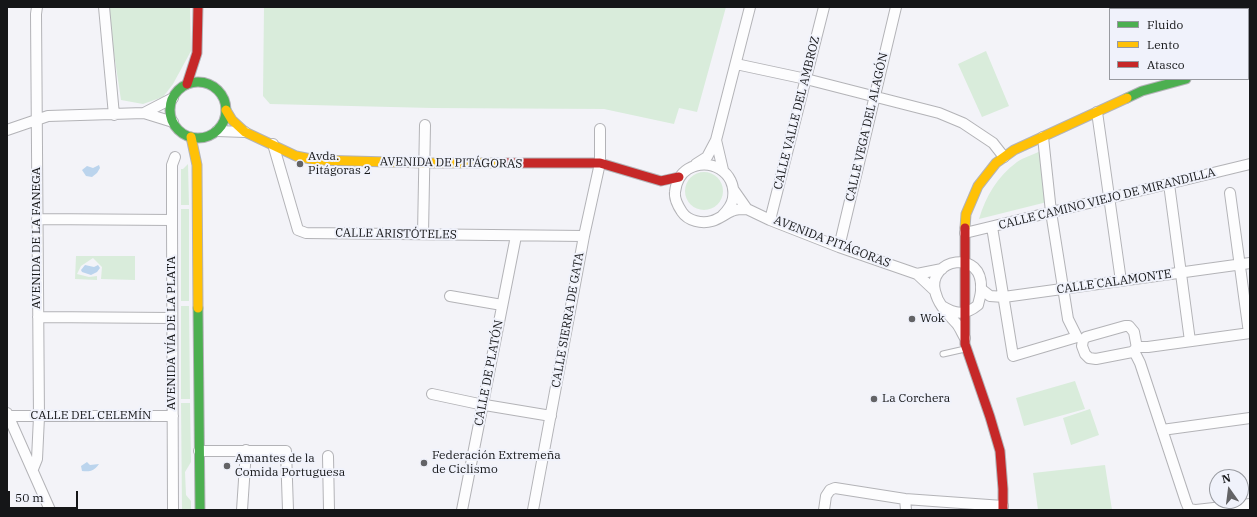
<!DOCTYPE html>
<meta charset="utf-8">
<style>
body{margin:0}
#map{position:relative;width:1257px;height:517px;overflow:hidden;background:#f3f3f8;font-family:"IBM Plex Serif",serif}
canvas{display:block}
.frame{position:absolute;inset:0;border:8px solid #151618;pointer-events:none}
.legend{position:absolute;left:1109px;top:8px;width:140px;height:72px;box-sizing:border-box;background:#f0f2fb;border:1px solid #989aa0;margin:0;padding:5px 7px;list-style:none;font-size:12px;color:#151618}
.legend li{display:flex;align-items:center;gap:8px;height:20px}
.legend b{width:20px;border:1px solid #989aa0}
.north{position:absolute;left:1209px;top:469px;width:40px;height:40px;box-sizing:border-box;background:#f0f2fb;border:1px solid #989aa0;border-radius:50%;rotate:346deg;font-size:11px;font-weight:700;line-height:16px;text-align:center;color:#151618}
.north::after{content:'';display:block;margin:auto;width:14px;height:18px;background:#636366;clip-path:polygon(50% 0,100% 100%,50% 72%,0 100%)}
.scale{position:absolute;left:8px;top:491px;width:70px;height:18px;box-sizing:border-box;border:2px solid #151618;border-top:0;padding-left:5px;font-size:12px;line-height:14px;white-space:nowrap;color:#151618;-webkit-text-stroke:3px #f0f2fb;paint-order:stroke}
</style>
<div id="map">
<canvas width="1257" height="517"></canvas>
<div class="frame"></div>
<ul class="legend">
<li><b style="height:5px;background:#4caf50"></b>Fluido</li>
<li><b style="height:5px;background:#ffc107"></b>Lento</li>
<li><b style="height:5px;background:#c62828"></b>Atasco</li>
</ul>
<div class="north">N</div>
<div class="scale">50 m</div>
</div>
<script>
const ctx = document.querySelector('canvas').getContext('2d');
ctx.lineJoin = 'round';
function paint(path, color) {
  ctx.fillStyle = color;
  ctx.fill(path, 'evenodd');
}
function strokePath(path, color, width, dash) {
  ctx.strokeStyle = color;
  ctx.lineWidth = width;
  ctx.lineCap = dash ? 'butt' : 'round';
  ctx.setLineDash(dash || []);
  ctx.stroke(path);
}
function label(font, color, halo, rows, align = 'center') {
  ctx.font = font + ' "IBM Plex Serif",serif';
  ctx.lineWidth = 4;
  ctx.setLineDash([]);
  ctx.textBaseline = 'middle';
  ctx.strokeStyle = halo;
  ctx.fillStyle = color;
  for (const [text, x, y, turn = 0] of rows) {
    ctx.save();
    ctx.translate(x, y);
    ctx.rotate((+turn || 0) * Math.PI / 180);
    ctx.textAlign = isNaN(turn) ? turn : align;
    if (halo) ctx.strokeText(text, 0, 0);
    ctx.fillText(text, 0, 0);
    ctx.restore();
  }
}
paint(new Path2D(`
 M107 7H190L191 51 173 84 163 97 143 104 121 100Z
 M264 7H726L697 112 679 108 674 124 604 109 432 108 270 104 263 96Z
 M986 51 1009 106 982 117 958 64Z
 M1040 151 1047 202 979 219C986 196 997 177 1017 162 1024 157 1033 155 1040 151Z
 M188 164 189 205H181V169H183Z
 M685 191a19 19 0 1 1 38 0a19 19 0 1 1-38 0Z
 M181 209H189V301H181Z
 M76 256H135V280L101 279 102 267 93 258 81 266 77 274 89 277 97 276V280L75 279Z
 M181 306H189L190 399H181Z
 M1075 381 1085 409 1024 426 1016 398Z
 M181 403H190L191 462 185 472 186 495 191 501V510H182Z
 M1090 409 1099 435 1071 445 1063 418Z
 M1105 465 1112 510H1038L1033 473Z`), '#d9ecdb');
paint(new Path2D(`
 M99 165 100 168 97 173 92 177 86 176 82 170 87 166 93 168Z
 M85 265 94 267 98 265 100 268 97 272 91 275 82 272 81 270Z
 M87 462 90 465 99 464C94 471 90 472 82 471L81 466Z`), '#bbd4ed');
const lane = new Path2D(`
 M943 354 965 349`);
const street = new Path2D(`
 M104 7 114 115
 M736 64 806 79 939 113 963 123 993 143 1004 157
 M1248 64H1250
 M1097 112 1121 281
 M144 113 173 98
 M7 130 48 116 144 113 173 122
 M217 131 245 132
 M1043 137 1051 212 1068 319 1077 337
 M716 140 723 170
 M273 144 298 230 306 233 584 236
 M696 164 707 157 716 140 750 7
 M1169 184 1190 341
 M733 189 747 209 770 220 839 247 917 274 934 290
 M1230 193 1249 333
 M722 216C727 211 732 205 733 198 737 172 709 156 688 169 680 174 676 183 675 192 674 199 678 206 682 212 688 221 702 224 712 221 719 219 725 214 732 211 736 209 742 209 747 209
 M37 219 172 220
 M770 220 824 7
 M992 227 1013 356 1077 337
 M965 233 1250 164
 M423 234 425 125
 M839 247 896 7
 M917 274 942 269
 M981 289 990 296 1004 297 1250 263
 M450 296 502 305
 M942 306C956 315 966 315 978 305 979 300 981 295 981 290 984 247 927 259 935 291 938 305 948 314 957 324 960 328 962 333 965 338
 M38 317 172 318
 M1125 326H1129L1134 332 1137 348 1132 352 1096 359 1089 358 1085 354 1082 346 1083 340 1086 337Z
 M1136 347H1148L1250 333
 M1134 351 1140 363 1186 502 1189 509 1195 510
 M432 394 479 404 551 416
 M7 413 50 510
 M8 416H173
 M1162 430 1250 418
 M199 451H286L288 510
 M328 456 329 510
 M33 469 37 459 39 417 36 14 37 7
 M905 499 906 510
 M173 510 172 220V165L175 157
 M242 510 246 450
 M462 510 516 236
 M533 510 584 236 600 163V129
 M824 510 826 496 830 490 835 488 905 499 1003 506
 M1196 510 1250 504`);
const fast = new Path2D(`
 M170 110a28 28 0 1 1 56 0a28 28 0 1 1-56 0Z
 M1127 98 1142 91 1186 79
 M198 308 200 510`);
const slow = new Path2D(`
 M226 110 232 120 245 132 296 156 316 160 425 163H503
 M191 137 197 165 198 308
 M965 228 966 214 978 186 996 163 1014 150 1127 98`);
const jam = new Path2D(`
 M187 84 197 53 198 7
 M503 163H600L661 181 679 177
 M965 228V344L990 417 1000 451 1003 489V510`);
strokePath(lane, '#b3b3b7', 7);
strokePath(street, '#b3b3b7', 12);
strokePath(fast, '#b3b3b7', 11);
strokePath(slow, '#b3b3b7', 11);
strokePath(jam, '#b3b3b7', 11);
strokePath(lane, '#fdfdfe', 5);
strokePath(street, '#fdfdfe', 10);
strokePath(fast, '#4caf50', 9);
strokePath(slow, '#ffc107', 9);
strokePath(jam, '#c62828', 9);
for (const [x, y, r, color] of [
 [300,164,4,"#636366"],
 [912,319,4,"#636366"],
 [874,399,4,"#636366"],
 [424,463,4,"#636366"],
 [227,466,4,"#636366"]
]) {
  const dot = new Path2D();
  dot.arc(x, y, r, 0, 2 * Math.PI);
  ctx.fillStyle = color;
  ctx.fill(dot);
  strokePath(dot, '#f0f2fb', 1.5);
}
label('12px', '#151618', '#f0f2fb', [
 ["CALLE VALLE DEL AMBROZ",797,113,-76],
 ["CALLE VEGA DEL ALAGÓN",867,127,-77],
 ["AVENIDA DE PITÁGORAS",451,163,1],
 ["CALLE CAMINO VIEJO DE MIRANDILLA",1107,199,-14],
 ["CALLE ARISTÓTELES",396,234,1],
 ["AVENIDA DE LA FANEGA",37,238,-90],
 ["AVENIDA PITÁGORAS",832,242,21],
 ["CALLE CALAMONTE",1114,282,-8],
 ["CALLE SIERRA DE GATA",568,320,-80],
 ["AVENIDA VÍA DE LA PLATA",172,333,-90],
 ["CALLE DE PLATÓN",489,373,-79],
 ["CALLE DEL CELEMÍN",91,416]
]);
label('12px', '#151618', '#f0f2fb', [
 ["Avda.",308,157],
 ["Pitágoras 2",308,171],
 ["Wok",920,319],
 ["La Corchera",882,399],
 ["Federación Extremeña",432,456],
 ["de Ciclismo",432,470],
 ["Amantes de la",235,459],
 ["Comida Portuguesa",235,473]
], 'left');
</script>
